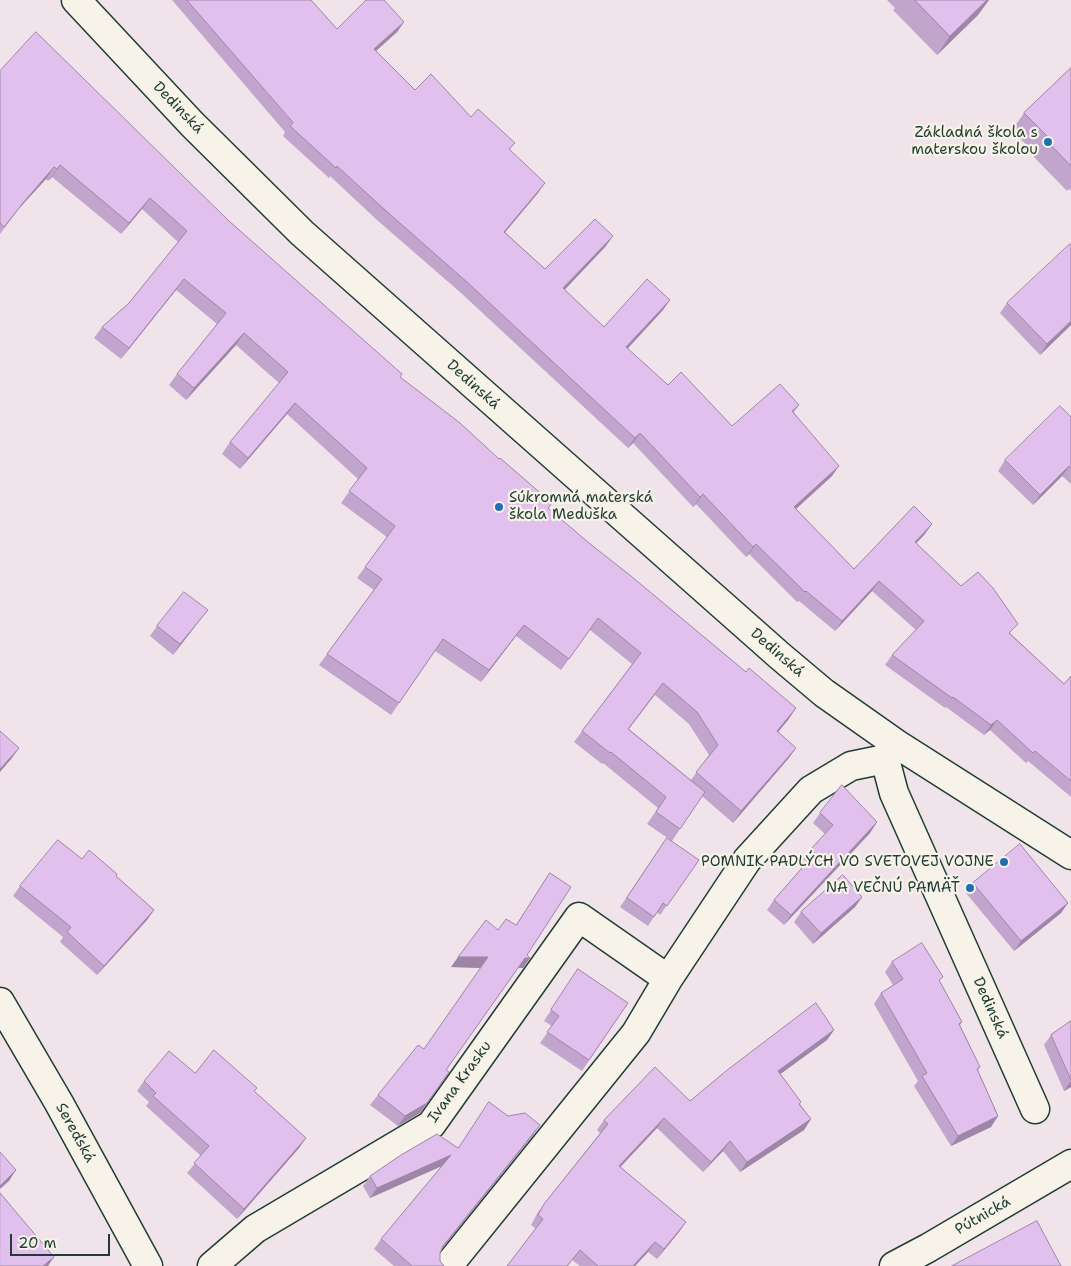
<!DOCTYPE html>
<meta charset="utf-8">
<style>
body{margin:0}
#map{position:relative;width:1071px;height:1266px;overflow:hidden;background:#f0e4ea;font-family:"Shantell Sans",sans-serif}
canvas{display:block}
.scale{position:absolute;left:10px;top:1234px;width:100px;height:22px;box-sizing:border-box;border:2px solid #1f3d34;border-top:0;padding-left:6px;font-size:15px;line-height:18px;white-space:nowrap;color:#1f3d34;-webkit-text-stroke:4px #f7f3e8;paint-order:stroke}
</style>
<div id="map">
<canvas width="1071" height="1266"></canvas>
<div class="scale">20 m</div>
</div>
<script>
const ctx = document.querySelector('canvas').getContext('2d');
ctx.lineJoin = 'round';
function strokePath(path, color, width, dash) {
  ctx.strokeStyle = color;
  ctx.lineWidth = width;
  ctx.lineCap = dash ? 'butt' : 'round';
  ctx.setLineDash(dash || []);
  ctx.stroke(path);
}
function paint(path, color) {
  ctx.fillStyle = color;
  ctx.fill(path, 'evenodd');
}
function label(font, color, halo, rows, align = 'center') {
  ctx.font = font + ' "Shantell Sans",sans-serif';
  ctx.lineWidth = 4.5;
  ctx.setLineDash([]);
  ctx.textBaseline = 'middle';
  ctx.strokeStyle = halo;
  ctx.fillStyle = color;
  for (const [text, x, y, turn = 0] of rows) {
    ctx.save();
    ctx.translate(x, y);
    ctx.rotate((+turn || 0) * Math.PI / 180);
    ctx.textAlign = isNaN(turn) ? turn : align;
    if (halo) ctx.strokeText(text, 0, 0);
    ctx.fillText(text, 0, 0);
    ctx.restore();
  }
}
const minor = new Path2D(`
 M76 0 192 124 302 233 780 656 824 693 895 743 885 759 894 793 1035 1109
 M895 743 1071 855
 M0 1002 59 1103 148 1266
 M212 1266 255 1229 431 1125 579 917 668 979
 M448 1266 636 1033 668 979 747 860 811 790 851 766 885 759
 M894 1266 928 1248 1071 1164`);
strokePath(minor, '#1f3d34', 31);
strokePath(minor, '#f7f3e8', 28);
paint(new Path2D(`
 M172 0H311L337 29 404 22 397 32 376 51 415 90 471 117 515 143 510 149 538 193 505 232 545 269 606 246 564 290 604 327 670 300 663 310 627 349 668 385 732 426 799 405 794 412 832 476 796 509 854 569 925 534 916 543 1011 634 1064 684 1071 676V797L1028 761 1026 763 990 730 984 735 946 707 945 708 885 665 892 655 916 630 872 591 835 631 799 601 797 602 749 554 746 557 696 504 693 507 633 443 628 448 461 293 377 220 330 176 329 178 283 136 285 132Z
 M887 0H989L978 15 937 55 893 10 895 8Z
 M1071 68V191L1069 189 1067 191 1034 157 1035 154 1012 130 1024 113Z
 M0 71 229 221 400 377 548 509 746 672 796 708 788 720 778 732 796 748 788 759 733 823 702 796 672 841 647 824 658 808 603 763 602 764 574 742 632 664 590 630 561 670 516 636 481 682 435 651 391 715 319 665 374 590 357 578 387 537 341 503 358 479 287 414 240 469 222 454 230 442 279 383 236 345 186 400 169 385 177 374 217 324 176 290 121 359 94 338 102 327 129 303 178 242 142 209 121 234 52 177 48 181 46 179 14 214 0 234ZM655 695 689 724 709 755 691 780 629 729Z
 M1007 303 1071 325 1040 355 1000 313Z
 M1071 417V484L1062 476 1033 505 998 471 1005 460Z
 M208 610 200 620 173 655 150 636 157 626Z
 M820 813 877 822 870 833 784 925 767 910 774 900 807 862 803 859 811 849 825 834 813 823Z
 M667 838 699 860 660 915 657 912 648 926 620 907Z
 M82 859 116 876 154 910 147 920 97 975 60 942 63 937 13 896 20 886Z
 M550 873 527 955 530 958 523 968H518L446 1070 420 1113 398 1126 370 1105 378 1095 424 1049 481 968 451 967 516 925Z
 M973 883 1068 903 1061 913 1014 951 966 893Z
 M862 897 855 907 813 944 794 922 801 912Z
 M892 962 940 982 962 1022 960 1025 980 1067 978 1070 998 1116 991 1127 951 1146 914 1086 918 1081 874 1004 881 993 893 985 885 972Z
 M578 969 628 1003 582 1071 540 1043 552 1026 544 1021Z
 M1071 1021V1087L1064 1091 1044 1045 1051 1035Z
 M834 1030 827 1040 780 1074 801 1102 800 1104 811 1119 804 1130 740 1172 723 1151 703 1172 657 1128 620 1167 686 1222 679 1232 657 1259 648 1252 635 1266H580L572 1260 568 1266H507L536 1229 531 1225 537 1214 544 1204 600 1133 597 1130 604 1120 690 1101Z
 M195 1073 254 1091 306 1138 299 1148 237 1219 187 1173 201 1156 146 1106 149 1102 137 1091 144 1081Z
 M508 1116 540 1125 533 1135 442 1249 440 1253V1261L444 1266H394L374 1249 381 1239 442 1166 370 1198 363 1186 370 1176 458 1148Z`), '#c2a5cc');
paint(new Path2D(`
 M987 0H989L978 15 937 55 950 36Z
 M404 22 397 32 367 59 374 49Z
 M60 165 52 177 48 181Z
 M54 167 46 179 14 214 0 234 23 203Z
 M545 183 538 193 497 242 504 232Z
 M150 198 142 209 121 234 129 223Z
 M613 236 606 246 556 299 563 288Z
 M184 279 176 290 121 359 129 348Z
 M670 300 663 310 619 358 626 347Z
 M1071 321V325L1040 355 1047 344Z
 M244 333 236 345 186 400 194 388Z
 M295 403 287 414 240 469 248 458Z
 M640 433 633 443 628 448 635 438Z
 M839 466 832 476 787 517 794 507Z
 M1069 466 1062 476 1033 505 1040 495Z
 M703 494 696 504 693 507 700 497Z
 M932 524 925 534 908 552 915 542Z
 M756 544 749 554 746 557 753 547Z
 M879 581 872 591 835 631 842 621Z
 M208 610 200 620 173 655 180 644Z
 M524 625 516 636 481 682 489 670Z
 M796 708 788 720 769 743 777 731Z
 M997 720 990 730 984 735 991 725Z
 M19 748 12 758 0 772V769Z
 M796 748 788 759 733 823 741 811Z
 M877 822 870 833 784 925 791 915Z
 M862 897 855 907 813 944 821 933Z
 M1068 903 1061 913 1014 951 1021 941Z
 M154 910 147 920 97 975 104 966Z
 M458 957H488L481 968 451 967Z
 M525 958H530L523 968H518Z
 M834 1030 827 1040 771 1081 778 1071Z
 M1071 1081V1087L1064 1091Z
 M442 1083 420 1113 398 1126 405 1116Z
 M998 1116 991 1127 951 1146 958 1136Z
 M664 1118 657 1128 612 1176 619 1166Z
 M811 1119 804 1130 740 1172 747 1162Z
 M540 1125 533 1135 436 1256 443 1246Z
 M306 1138 299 1148 237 1219 244 1209Z
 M730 1141 723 1151 703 1172 711 1162Z
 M451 1155 444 1165 370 1198 377 1188Z
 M16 1170 9 1181 0 1189V1186Z
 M686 1222 679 1232 657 1259 664 1249Z
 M655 1242 648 1252 635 1266H633Z
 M54 1257 48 1266H43Z`), '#9e86a6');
const building = new Path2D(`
 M187 0H311L337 29 366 0H384L404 22 374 49 415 90 431 74 471 117 478 109 515 143 509 149 545 183 504 232 545 269 595 219 613 236 563 288 604 327 647 279 670 300 626 347 668 385 681 372 732 426 780 384 799 405 792 411 839 466 794 507 854 569 914 506 932 524 915 542 961 586 978 572 993 588 1018 624 1009 633 1064 684 1071 676V781L1035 751 1033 753 997 720 991 725 953 697 952 698 892 655 924 621 879 581 842 621 806 591 805 592 756 544 753 547 703 494 700 497 640 433 635 438 468 283 385 210 337 166 336 168 290 126 293 123Z
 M915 0H987L950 36Z
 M36 32 229 221 402 374 400 377 460 423 499 459 500 458 552 503 548 508 589 543 631 576 746 672 749 668 796 708 777 731 796 748 741 811 696 772 718 745 697 712 663 683 628 729 705 792 680 829 656 812 666 797 611 752 610 753 582 731 641 653 598 618 569 659 524 625 489 670 443 639 399 703 327 654 382 579 365 567 395 526 349 491 367 468 295 403 248 458 230 442 288 372 244 333 194 388 177 374 226 313 184 279 129 348 102 327 129 303 187 231 150 198 129 223 60 165 57 169 54 167 23 203 4 227 0 223V71Z
 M1071 68V166L1046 140 1048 137 1024 113Z
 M1070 244 1071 245V321L1047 344 1007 303Z
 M1060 406 1071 417V468L1069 466 1040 495 1005 460Z
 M184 592 208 610 180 644 157 626Z
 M0 731 19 748 0 769Z
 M842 785 877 822 791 915 774 900 815 853 811 849 833 825 820 813Z
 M667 838 699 860 667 906 663 903 654 917 627 898Z
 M58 840 82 859 89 850 117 874 116 876 154 910 104 966 67 932 71 927 20 886Z
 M1020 844 1068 903 1021 941 973 883Z
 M550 873 571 887 527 955 530 958H525L446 1070 449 1072 427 1103 405 1116 378 1095 418 1045 424 1049 488 957H458L486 920 498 930 506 919 516 925Z
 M843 875 862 897 821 933 801 912Z
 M922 943 943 977 939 980 962 1022 959 1024 980 1067 977 1069 998 1116 958 1136 922 1076 927 1073 881 993 903 979 892 962Z
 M578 969 628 1003 589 1060 547 1032 559 1016 551 1010Z
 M816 1003 834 1030 778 1071 801 1102 799 1104 811 1119 747 1162 730 1141 711 1162 664 1118 619 1166 686 1222 664 1249 655 1242 633 1266H598L580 1250 567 1266H507L543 1219 538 1215 544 1204 608 1124 604 1120 655 1067 690 1101 726 1071Z
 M1071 1021V1080L1051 1035Z
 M214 1050 257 1088 254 1091 306 1138 244 1209 194 1163 209 1146 153 1096 156 1093 144 1081 169 1051 195 1073Z
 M489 1102 508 1116 525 1113 540 1125 443 1246 440 1253V1261L444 1266H412L381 1239 451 1155 377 1188 370 1176 401 1155 437 1134 458 1148Z
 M0 1152 16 1170 0 1186Z
 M0 1193 54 1257 43 1266H0Z
 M1037 1221 1061 1266H952Z`);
paint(building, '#e1c0ed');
strokePath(building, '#9e86a6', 1);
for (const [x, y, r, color] of [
 [1048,142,5,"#1f6fb2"],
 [499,507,5,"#1f6fb2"],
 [1004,862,5,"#1f6fb2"],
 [970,888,5,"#1f6fb2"]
]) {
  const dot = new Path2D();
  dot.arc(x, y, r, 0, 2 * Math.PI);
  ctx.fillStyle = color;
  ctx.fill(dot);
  strokePath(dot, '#f7f3e8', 2);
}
label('15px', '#1f3d34', '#f7f3e8', [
 ["Dedinská",178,108,46],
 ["Dedinská",473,385,42],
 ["Dedinská",777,653,41],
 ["Dedinská",990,1008,66],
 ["Ivana Krasku",460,1082,-54],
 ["Sereďská",75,1133,61],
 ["Pútnická",983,1216,-30]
]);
label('15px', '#1f3d34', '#f7f3e8', [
 ["Základná škola s",1038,133],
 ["materskou školou",1038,150],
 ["Súkromná materská",509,498,"left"],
 ["škola Meduška",509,515,"left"],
 ["POMNIK PADLÝCH VO SVETOVEJ VOJNE",994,862],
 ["NA VEČNÚ PAMÄŤ",960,888]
], 'right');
</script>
